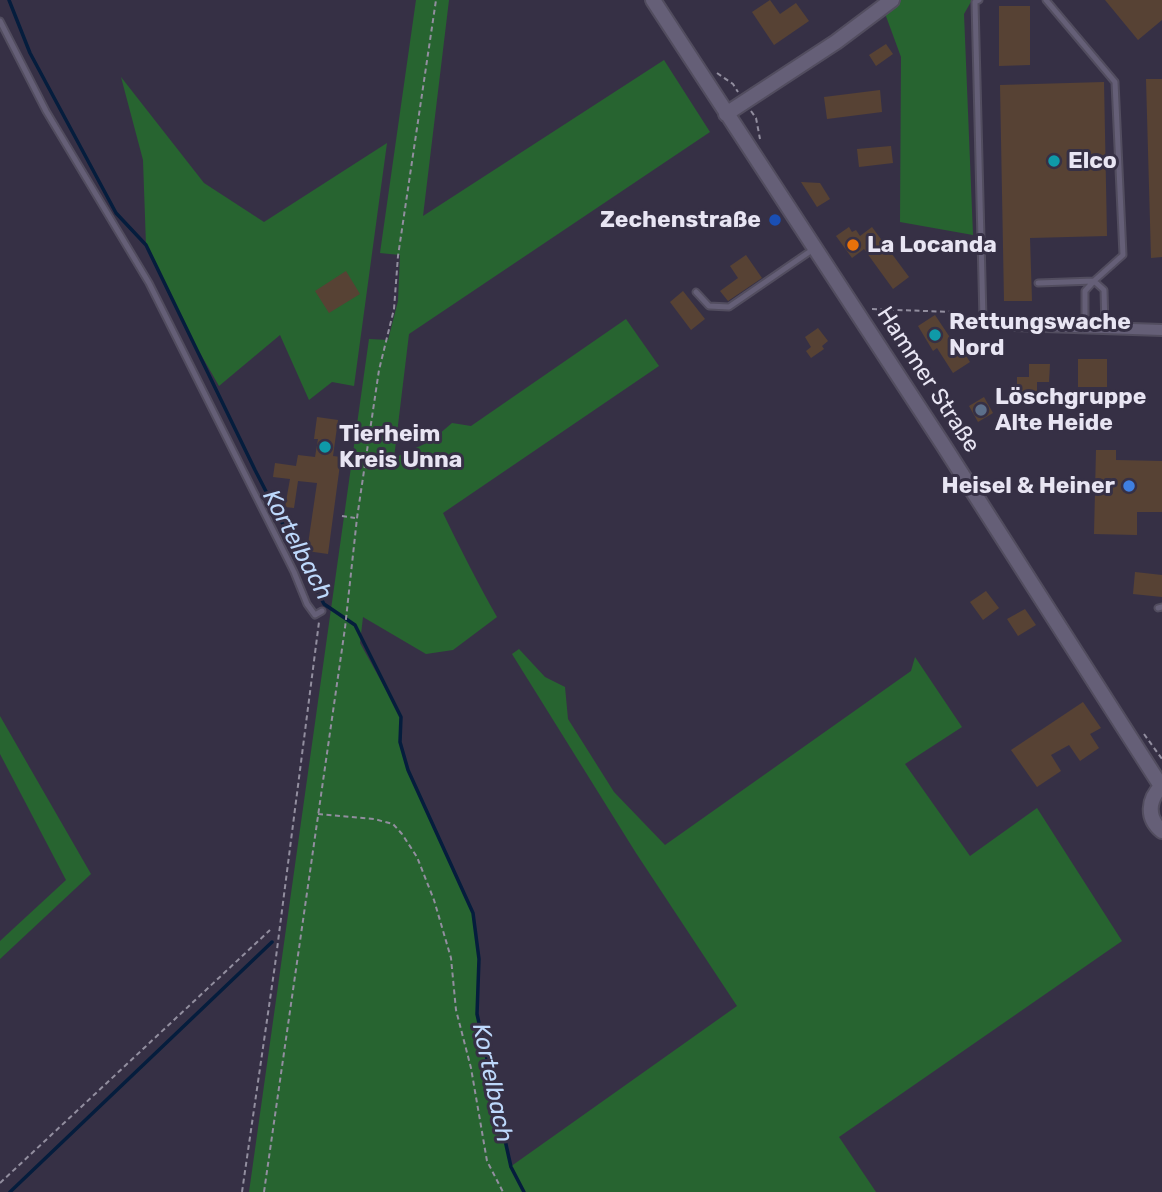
<!DOCTYPE html>
<meta charset="utf-8">
<style>
body{margin:0}
canvas{display:block;background:#363045}
</style>
<canvas width="1162" height="1192"></canvas>
<script>
const ctx = document.querySelector('canvas').getContext('2d');
ctx.lineJoin = 'round';
function paint(path, color) {
  ctx.fillStyle = color;
  ctx.fill(path, 'evenodd');
}
function strokePath(path, color, width, dash) {
  ctx.strokeStyle = color;
  ctx.lineWidth = width;
  ctx.lineCap = dash ? 'butt' : 'round';
  ctx.setLineDash(dash || []);
  ctx.stroke(path);
}
function label(font, color, halo, rows, align = 'center') {
  ctx.font = font + ' Rubik,sans-serif';
  ctx.lineWidth = 6;
  ctx.setLineDash([]);
  ctx.textBaseline = 'middle';
  ctx.strokeStyle = halo;
  ctx.fillStyle = color;
  for (const [text, x, y, turn = 0] of rows) {
    ctx.save();
    ctx.translate(x, y);
    ctx.rotate((+turn || 0) * Math.PI / 180);
    ctx.textAlign = isNaN(turn) ? turn : align;
    if (halo) ctx.strokeText(text, 0, 0);
    ctx.fillText(text, 0, 0);
    ctx.restore();
  }
}
paint(new Path2D(`
 M416 0H449L423 216 664 60 710 132 409 334 394 458 431 441 452 423 471 426 626 319 659 366 443 513C460 548 478 584 497 617L453 650 426 654 363 617 360 643 401 717 400 742 408 770 473 913 479 959 477 1014 510 1167 737 1006 636 853 512 654 519 649 545 677 565 687 568 719 614 792 665 845 911 671 915 657 962 727 905 764 970 856 1037 808 1122 941 839 1137 876 1192H249L369 339 388 340 398 301 400 255 380 253Z
 M892 0H972L964 14 973 235 900 222 901 57 883 8Z
 M121 77 204 183 264 222 387 143 354 386 332 382 309 400 280 335 219 386 192 339 146 245 143 160Z
 M0 716 91 874 0 959V941L66 880 0 754Z`), '#276430');
strokePath(new Path2D(`
 M9 0 30 53 116 213 146 245 255 470 324 604 355 625 401 717 400 742 408 770 473 913 479 959 477 1014 511 1167 524 1192
 M10 1192 272 942`), '#051d3d', 3.5);
paint(new Path2D(`
 M770 0 780 14 796 3 809 21 774 45 752 12Z
 M1105 0H1162V20L1138 40Z
 M999 6H1030V65L999 66Z
 M886 44 893 54 876 66 869 55Z
 M1146 79H1162V257L1151 258Z
 M1104 82 1107 236 1030 238 1032 301H1004L1000 85Z
 M880 90 882 112 827 119 824 97Z
 M891 146 893 163 859 167 857 149Z
 M801 182 820 183 830 199 817 207Z
 M849 227 852 232 856 230 860 236 872 227 909 277 893 289 864 249 852 258 836 236Z
 M746 255 762 278 728 301 720 291 738 278 730 266Z
 M346 271 360 294 329 313 315 291Z
 M683 291 705 319 691 330 670 302Z
 M935 315 951 339 954 337 970 362 953 373 937 348 933 351 918 326Z
 M818 328 828 341 822 346 824 349 811 358 806 351 811 347 805 337Z
 M1078 359H1107V387H1078Z
 M1029 364H1050L1049 382H1037V395H1017V377H1029Z
 M984 397 993 413 978 422 969 406Z
 M317 417 338 420 333 456 341 457 328 554 307 551 317 483 298 481 294 508 285 507 290 479 273 477 275 463 296 466 298 455 315 457 318 439H314Z
 M1096 450H1116V460L1162 461V512H1137V535L1094 534Z
 M1135 572 1162 575V597L1133 594Z
 M986 591 999 608 983 620 970 602Z
 M1025 609 1036 625 1018 636 1007 619Z
 M1083 702 1101 728 1090 734 1099 748 1080 761 1069 745 1051 755 1061 771 1037 787 1011 750Z`), '#574234');
const lane = new Path2D(`
 M979 0 975 2 983 319 1010 321 1015 325
 M0 21 46 111 149 283 294 572 307 604 315 615 322 611
 M1038 283 1094 281 1123 255 1115 82 1046 0
 M696 292 709 306 729 307 815 248
 M1085 327V291L1094 281 1104 290 1105 328
 M1158 608 1162 607`);
const street = new Path2D(`
 M1015 325 1162 330`);
const secondary = new Path2D(`
 M653 0 942 443 1161 786
 M726 114 836 42 892 0
 M1162 786C1148 799 1146 818 1162 831`);
strokePath(lane, '#524d5f', 9);
strokePath(street, '#524d5f', 14);
strokePath(secondary, '#524d5f', 18);
strokePath(new Path2D(`
 M717 73 733 84 738 92
 M751 111 756 118 760 139
 M872 309 953 312 963 327 981 328
 M342 516 355 518
 M1144 734 1162 759
 M318 814 374 819 393 824 402 834 417 857 434 900 451 958 456 1010 471 1068 487 1161 503 1192
 M0 1183 270 930
 M242 1192 275 965 319 622
 M264 1192 345 628 357 518 379 370 394 309 398 256 436 0`), '#928e9f', 2, [5, 3.5]);
strokePath(lane, '#655f77', 5);
strokePath(street, '#655f77', 10);
strokePath(secondary, '#655f77', 14);
for (const [x, y, r, color] of [
 [1054,161,7,"#0f9aa8"],
 [775,220,7,"#1a4fb4"],
 [853,245,7,"#e8710a"],
 [935,335,7,"#0f9aa8"],
 [981,410,7,"#5c6f8a"],
 [325,447,7,"#0f9aa8"],
 [1129,486,7,"#3f7fe0"]
]) {
  const dot = new Path2D();
  dot.arc(x, y, r, 0, 2 * Math.PI);
  ctx.fillStyle = color;
  ctx.fill(dot);
  strokePath(dot, '#363045', 2.5);
}
label('bold 23px', '#e8e5f3', '#363045', [
 ["Elco",1068,161],
 ["Zechenstraße",761,220,"right"],
 ["La Locanda",867,245],
 ["Rettungswache",949,322],
 ["Nord",949,348],
 ["Löschgruppe",995,397],
 ["Alte Heide",995,423],
 ["Tierheim",339,434],
 ["Kreis Unna",339,460],
 ["Heisel & Heiner",1115,486,"right"]
], 'left');
label('23px', '#e8e5f3', '#363045', [
 ["Hammer Straße",928,380,57]
]);
label('italic 24px', '#bdd8fb', '#363045', [
 ["Kortelbach",297,545,62],
 ["Kortelbach",492,1083,78]
]);
</script>
